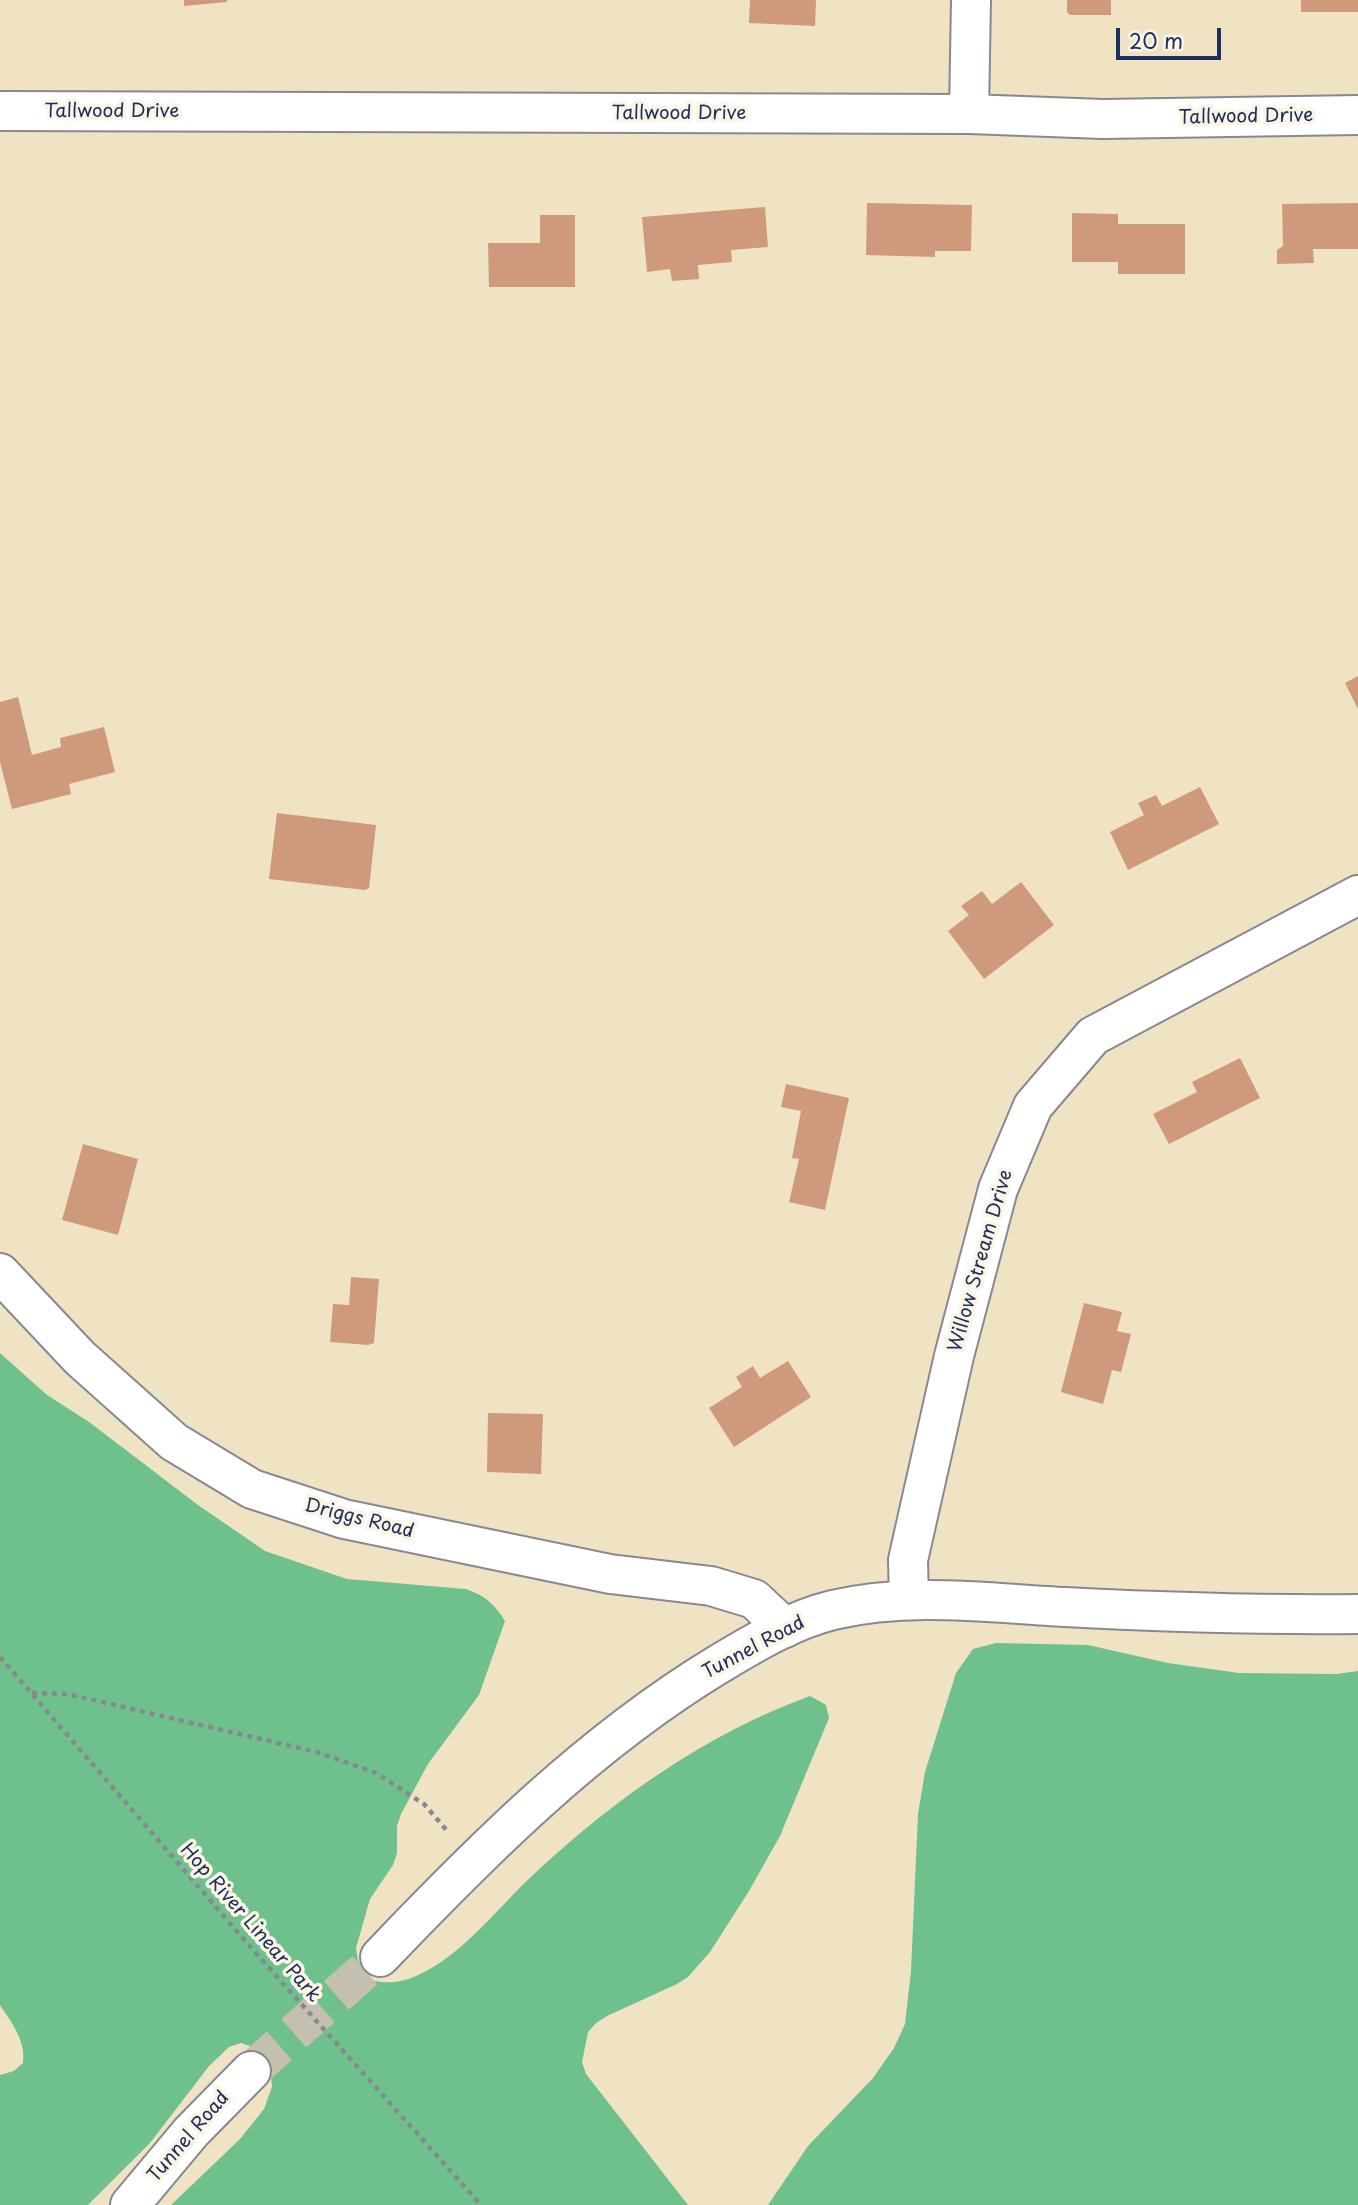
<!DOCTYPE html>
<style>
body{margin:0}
#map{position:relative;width:1358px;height:2205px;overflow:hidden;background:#f0e3c4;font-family:"Playpen Sans",sans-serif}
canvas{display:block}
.scale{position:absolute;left:1116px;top:28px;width:105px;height:32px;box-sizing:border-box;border:4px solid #1b2f5e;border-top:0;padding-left:9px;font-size:21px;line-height:24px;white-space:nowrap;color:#1b2f5e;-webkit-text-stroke:5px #fcf5e5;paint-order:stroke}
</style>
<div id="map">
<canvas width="1358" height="2205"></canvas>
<div class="scale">20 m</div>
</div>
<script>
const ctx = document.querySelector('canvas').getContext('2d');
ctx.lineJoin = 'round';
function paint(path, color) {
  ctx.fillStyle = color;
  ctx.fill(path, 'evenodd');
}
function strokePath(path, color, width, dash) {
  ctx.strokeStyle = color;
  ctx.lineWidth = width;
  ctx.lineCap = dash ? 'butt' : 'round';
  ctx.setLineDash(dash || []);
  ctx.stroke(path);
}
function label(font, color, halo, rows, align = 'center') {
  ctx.font = font + ' "Playpen Sans",sans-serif';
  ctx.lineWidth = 7;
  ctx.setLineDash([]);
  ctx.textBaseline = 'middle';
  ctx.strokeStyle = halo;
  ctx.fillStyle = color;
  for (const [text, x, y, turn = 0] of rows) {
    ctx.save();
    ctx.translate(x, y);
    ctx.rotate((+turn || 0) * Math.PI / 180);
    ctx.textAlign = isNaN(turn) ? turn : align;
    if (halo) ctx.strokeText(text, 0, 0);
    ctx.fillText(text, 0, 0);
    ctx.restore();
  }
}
paint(new Path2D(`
 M0 1353 47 1395 89 1422 198 1505 265 1551 347 1579 466 1589C484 1595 495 1604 505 1621L479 1695 428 1764 401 1814 397 1826V1853L393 1865 370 1899 356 1948 358 1961 371 1980C398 1987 418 1977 441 1962 476 1938 503 1903 534 1874 614 1799 706 1734 810 1696L826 1705 829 1718 780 1836 749 1891 710 1952 688 1977 677 1984 607 2016 596 2023 588 2032 582 2062 586 2074 688 2205H171L240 2139 264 2109 272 2087 271 2075 264 2051 241 2043 229 2047 209 2066 150 2143 88 2205H0V2075L14 2071 23 2063C26 2041 12 2023 0 2005Z
 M996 1643 1088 1645 1168 1663 1239 1673 1336 1674 1358 1671V2205H768L808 2146 873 2078 894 2048 905 2024 911 1971 918 1814 925 1772 956 1673 973 1649Z`), '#6ec08c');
paint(new Path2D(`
 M184 0H227V2L184 6Z
 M750 0H816L815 26 749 23Z
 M1067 0H1111V15H1070L1067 12Z
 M1301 0H1358V12H1301Z
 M867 203 972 205 971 251H935V257L866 255Z
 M1358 203V249H1313L1314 263 1277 264V250L1283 246 1282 204Z
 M765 207 768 247 731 250 732 262 698 265 699 279 672 281 670 269 647 272 642 217Z
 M1072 213 1118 214V224H1185V274H1118V262H1072Z
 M540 215H575V287H489L488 243H540Z
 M1358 676V709L1345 683Z
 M18 697 32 755 61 747 60 738 104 727 115 772 69 784 71 794 12 809 0 762V702Z
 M1200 787 1219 824 1128 870 1110 832 1144 815 1138 803 1156 795 1162 806Z
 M277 813 376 825 369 888 365 890 269 879Z
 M1021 882 1054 925 984 979 948 931 969 915 961 906 982 891 992 904Z
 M1240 1058 1260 1098 1169 1144 1153 1114 1197 1092 1192 1082Z
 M786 1084 849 1098 825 1210 789 1202 799 1159 792 1158 801 1111 781 1107Z
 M83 1144 138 1159 118 1235 62 1220Z
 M351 1277 379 1279 374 1343 368 1345 330 1342 333 1304 349 1305Z
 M1084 1303 1122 1312 1117 1331 1131 1334 1121 1372 1112 1370 1103 1404 1061 1392Z
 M788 1361 811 1397 734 1447 709 1408 742 1387 736 1377 753 1366 760 1378Z
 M488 1413 543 1414 541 1474 487 1472Z`), '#cf997c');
strokePath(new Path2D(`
 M251 2071 380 1957`), '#c5bfb0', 38, [38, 19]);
const minor = new Path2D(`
 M0 111 969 114 1103 119 1358 115
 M969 114 971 0
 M0 1273 80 1358 174 1442 252 1489 344 1519 610 1574 711 1586 754 1599 785 1628
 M909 1599 908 1560 954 1356 998 1189 1033 1106 1093 1036 1358 895`);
const major = new Path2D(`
 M380 1957C483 1849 590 1742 719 1664 754 1643 792 1620 833 1610 910 1592 987 1603 1065 1607 1162 1612 1260 1615 1358 1614
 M130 2205 191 2132 251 2071`);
strokePath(minor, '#868991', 42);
strokePath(major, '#868991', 42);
strokePath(new Path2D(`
 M0 1657 254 1951 481 2205
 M32 1693 67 1694 317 1752 376 1773 424 1804 449 1833`), '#868991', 4.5, [5, 5]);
strokePath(minor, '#fff', 38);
strokePath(major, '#fff', 38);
label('19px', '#1b2f5e', '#fcf5e5', [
 ["Tallwood Drive",112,112],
 ["Tallwood Drive",679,114],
 ["Tallwood Drive",1246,117,-1],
 ["Willow Stream Drive",981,1261,-74],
 ["Driggs Road",359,1519,14],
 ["Tunnel Road",754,1648,-28],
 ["Hop River Linear Park",250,1923,49],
 ["Tunnel Road",189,2137,-49]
]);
</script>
